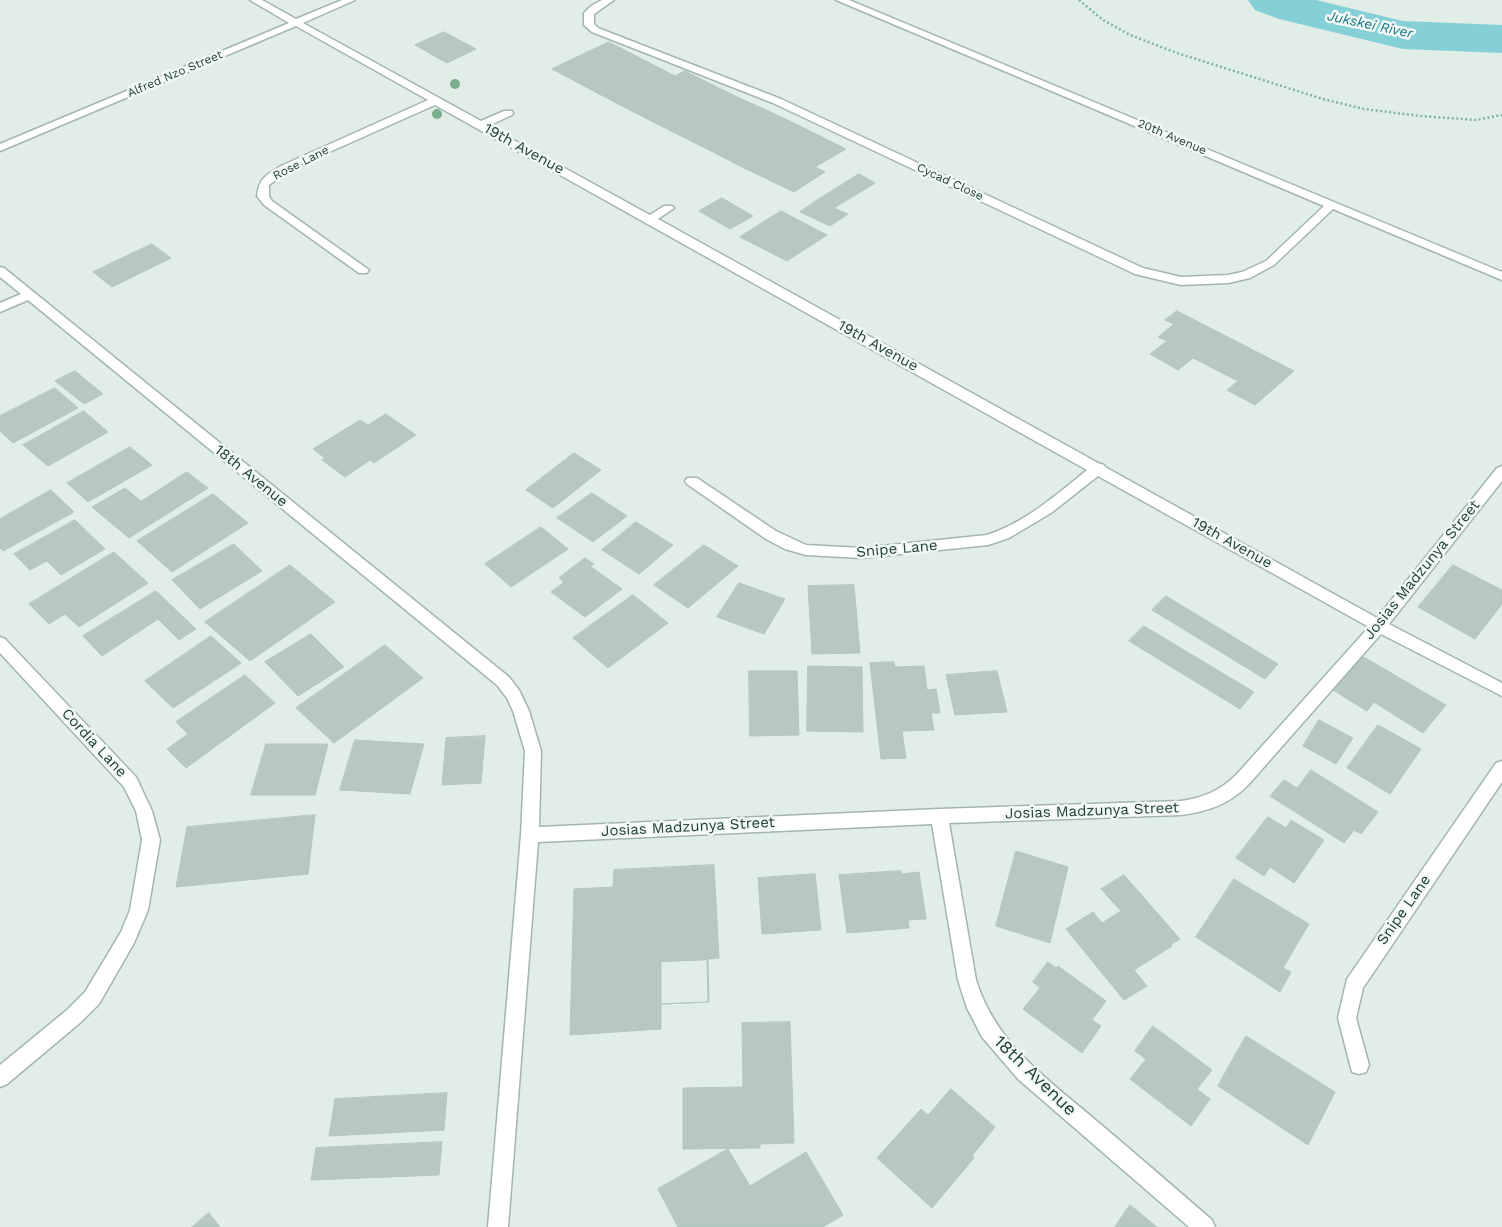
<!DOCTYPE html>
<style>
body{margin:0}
canvas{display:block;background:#e1ede7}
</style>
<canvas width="1502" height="1227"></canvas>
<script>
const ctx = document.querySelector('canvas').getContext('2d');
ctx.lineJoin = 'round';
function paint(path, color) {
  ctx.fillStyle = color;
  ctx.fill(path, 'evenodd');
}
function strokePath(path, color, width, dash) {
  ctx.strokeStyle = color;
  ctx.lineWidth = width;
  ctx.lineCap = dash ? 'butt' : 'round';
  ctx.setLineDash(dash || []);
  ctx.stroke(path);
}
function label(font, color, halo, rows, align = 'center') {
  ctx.font = font + ' "Work Sans",sans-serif';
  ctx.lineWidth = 5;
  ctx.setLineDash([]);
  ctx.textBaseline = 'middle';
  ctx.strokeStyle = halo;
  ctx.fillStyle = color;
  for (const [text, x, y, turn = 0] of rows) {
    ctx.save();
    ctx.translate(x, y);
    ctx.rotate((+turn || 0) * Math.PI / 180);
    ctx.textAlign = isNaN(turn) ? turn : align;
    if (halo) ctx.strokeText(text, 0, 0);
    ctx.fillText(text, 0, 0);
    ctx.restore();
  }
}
paint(new Path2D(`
 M1248 0H1316L1403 21 1502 25V53L1403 49 1279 19 1255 10Z`), '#85cfd7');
const building = new Path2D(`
 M444 32 476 49 447 63 415 45Z
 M609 42 675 76 620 105 552 69Z
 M685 71 735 96 671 131 620 105Z
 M735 96 775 114 711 151 671 131Z
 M775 114 808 130 744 168 711 151Z
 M808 130 846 149 815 167 775 149Z
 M775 149 815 167 825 172 794 192 744 168Z
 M859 174 875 183 834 208 816 201Z
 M722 198 753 216 730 229 699 211Z
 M816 201 834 208 848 214 830 226 800 212Z
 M781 211 827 235 787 261 740 237Z
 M152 244 171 258 112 287 93 272Z
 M1177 311 1294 371 1255 405 1227 390 1238 381 1193 358 1178 370 1150 354 1167 341 1158 337 1174 324 1165 320Z
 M75 371 103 394 84 404 55 381Z
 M55 388 78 408 13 443 0 431V416Z
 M84 411 108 432 48 466 23 445Z
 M386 414 416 435 374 463 370 460 345 477 322 460 325 458 313 449 360 420 368 425Z
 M130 447 152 465 88 502 67 483Z
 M574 453 601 470 553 508 526 490Z
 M187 472 208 488 129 538 92 507 125 488 141 501Z
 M51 490 74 512 3 551 0 548V519Z
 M592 493 627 516 593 542 557 518Z
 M213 494 248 523 172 572 137 541Z
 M75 520 105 549 61 575 47 561 30 570 14 554Z
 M636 522 673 545 639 574 602 550Z
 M541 527 568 549 511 587 485 564Z
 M234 544 262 571 200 609 172 580Z
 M704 545 738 566 688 608 654 585Z
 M114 552 148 583 79 627 65 614 49 624 29 604Z
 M585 558 594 564 590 566 622 589 585 617 551 592 564 582 559 578Z
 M290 565 335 602 250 661 205 622Z
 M1453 565 1502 590V604L1475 639 1418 607Z
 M739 583 785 599 764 634 717 617Z
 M854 585 860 653 812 654 808 586Z
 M156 591 196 629 179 640 158 619 102 656 83 636Z
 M633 595 668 623 608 668 573 638Z
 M1166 596 1278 664 1265 679 1152 610Z
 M1144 626 1254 692 1240 709 1129 641Z
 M311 634 344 667 298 696 265 662Z
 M211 636 241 663 173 708 145 681Z
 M385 645 423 678 334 743 296 708Z
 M1362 656 1446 705 1423 733 1374 702 1367 711 1333 690Z
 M894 662 895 667 924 666 927 690 936 689 940 713H931L934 730 902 731 906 758 881 759 870 663Z
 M808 666 862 667 863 732 807 731Z
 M749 671H797L799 735 750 736Z
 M997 671 1007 712 955 715 946 675Z
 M245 675 275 703 186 768 167 749 188 734 176 722Z
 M1319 720 1353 738 1336 764 1303 746Z
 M1378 725 1421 749 1390 794 1347 768Z
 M485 736 481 783 442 785 446 738Z
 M355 740 424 744 410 794 340 790Z
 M266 744H328L315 795H251Z
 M1311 770 1378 812 1361 834 1354 830 1344 843 1270 796 1284 780 1297 788Z
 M315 815 308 874 176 887 187 827Z
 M1268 817 1286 828 1291 820 1324 840 1294 883 1270 867 1264 876 1236 858Z
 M1016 851 1068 867 1050 943 996 926Z
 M714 865 719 958 708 959 709 1002 661 1004V1029L570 1035 574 889 613 887 614 870ZM707 960 708 1002 661 1004V962Z
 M901 871V874L919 872 926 919 908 920 909 928 847 933 839 875Z
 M815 874 821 930 762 934 758 878Z
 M1124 875 1180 939 1170 945 1172 946 1134 970 1147 986 1124 1000 1066 929 1093 912 1102 923 1121 911 1101 889Z
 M1234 879 1309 924 1283 968 1291 972 1280 992 1196 937Z
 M1048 962 1056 968 1058 966 1106 1001 1092 1020 1101 1026 1082 1053 1023 1009 1040 988 1033 982Z
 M790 1022 794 1143 760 1144V1148L683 1149V1088L743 1087 742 1023Z
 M1153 1026 1212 1070 1197 1089 1210 1099 1191 1126 1130 1079 1146 1059 1135 1051Z
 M1246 1036 1335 1092 1308 1145 1218 1086Z
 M951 1089 995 1127 972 1156 974 1158 932 1208 877 1158 921 1109 928 1115Z
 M447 1093 444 1130 329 1136 335 1099Z
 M442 1142 439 1175 311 1180 316 1148Z
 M728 1149 750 1186 806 1152 843 1215 823 1227H678L658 1189Z
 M1130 1205 1157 1227H1115Z
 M209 1213 220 1227H192Z`);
paint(building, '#b6c8c0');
strokePath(building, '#b3c7be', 1);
const minor = new Path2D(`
 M250 0H262L296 19 342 0H355L303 23 481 121 504 111H512L513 113 512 115 488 126 650 215 664 206H672L674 208 658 219 1098 463 1104 465 1105 467 1377 618 1497 468 1502 466V481L1389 624 1502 683V696L1381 634 1249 784C1230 804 1207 812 1180 815L949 823 976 980C996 1045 1049 1080 1099 1123 1137 1155 1174 1187 1212 1220L1215 1227H1189L1018 1079 982 1037 967 1008 958 980 932 824 538 842 508 1227H488L521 835 525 751 513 711 507 698 497 685 28 300 0 312V303L21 294 0 277V267L4 268 509 677 519 690 529 711 541 751 539 827 939 809 1180 801C1203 798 1220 791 1237 774L1369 627 1098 476 1051 513 1009 538 988 545 862 558 806 555 785 549 766 539 687 484 685 481 687 478H697L776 531 806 545 862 548 987 535C1026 522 1056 495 1087 470L435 105 289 170 269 185V196L272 201 369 270 367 273H359L264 205 257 196C259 178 266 175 281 166L428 100 296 26 0 151V144L289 23Z
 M602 0H614L594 14V24L598 28 781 99 1143 268 1181 277 1228 275 1242 272 1266 261 1324 206 836 0H849L1502 272V280L1333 209 1274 265 1250 278 1228 283 1181 285 1135 274 773 103 592 32 584 25V13L591 6Z
 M0 637 5 639 136 777 152 811 160 840 148 910 134 943 99 1004 81 1022 7 1084 0 1087V1065L67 1010 85 992 121 932 130 910 142 840 136 811 124 787 0 653Z
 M1502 761V782L1363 988 1356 1018 1369 1065 1366 1072 1359 1074 1352 1072 1338 1018 1347 979 1496 763Z`);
strokePath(minor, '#a3b6ae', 3);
strokePath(new Path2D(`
 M1079 0 1103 20 1130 35 1177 53 1323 99 1364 109 1421 116 1476 120 1502 115`), '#7fb4a0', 2.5, [2, 2.5]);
paint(minor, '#fff');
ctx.fillStyle = '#7aae8c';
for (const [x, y] of [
 [455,84],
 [437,114]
]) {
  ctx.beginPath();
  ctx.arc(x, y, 5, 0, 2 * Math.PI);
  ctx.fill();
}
label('12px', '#204035', '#f2f9f5', [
 ["Alfred Nzo Street",175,74,-23],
 ["20th Avenue",1172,137,23],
 ["Rose Lane",301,163,-27],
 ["Cycad Close",950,182,25]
]);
label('italic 14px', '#157581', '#f2f9f5', [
 ["Jukskei River",1370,25,12]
]);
label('15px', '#204035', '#f2f9f5', [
 ["19th Avenue",524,149,29],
 ["19th Avenue",878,346,29],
 ["18th Avenue",251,476,39],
 ["19th Avenue",1232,543,29],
 ["Snipe Lane",897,549,-5],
 ["Josias Madzunya Street",1422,570,-51],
 ["Cordia Lane",94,743,47],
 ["Josias Madzunya Street",1092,811,-2],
 ["Josias Madzunya Street",688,827,-3],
 ["Snipe Lane",1404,910,-55]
]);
label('18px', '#204035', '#f2f9f5', [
 ["18th Avenue",1035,1076,44]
]);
</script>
